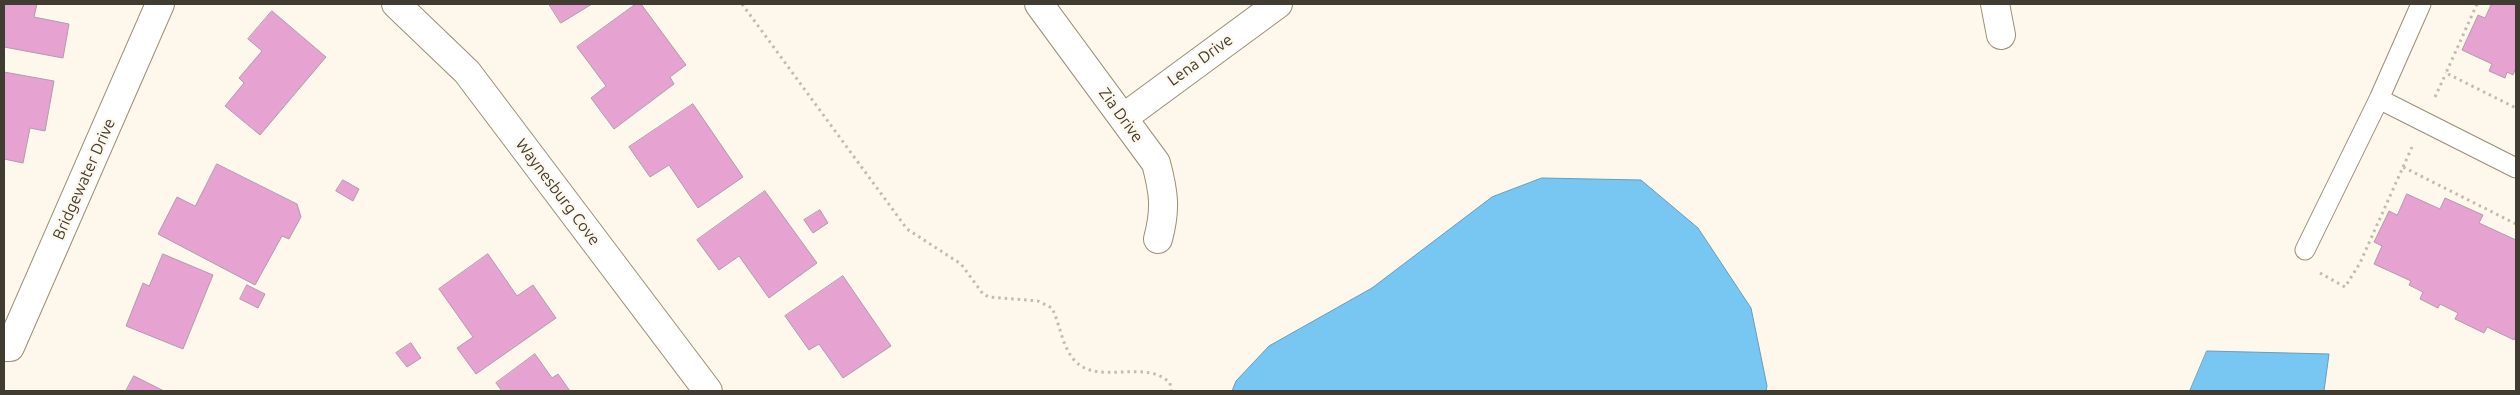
<!DOCTYPE html>
<style>
body{margin:0}
#map{position:relative;width:2520px;height:395px;overflow:hidden;background:#fdf7ec;font-family:Ubuntu,sans-serif}
canvas{display:block}
.frame{position:absolute;inset:0;border:5px solid #413c31;pointer-events:none}
</style>
<div id="map">
<canvas width="2520" height="395"></canvas>
<div class="frame"></div>
</div>
<script>
const ctx = document.querySelector('canvas').getContext('2d');
ctx.lineJoin = 'round';
function paint(path, color) {
  ctx.fillStyle = color;
  ctx.fill(path, 'evenodd');
}
function strokePath(path, color, width, dash) {
  ctx.strokeStyle = color;
  ctx.lineWidth = width;
  ctx.lineCap = dash ? 'butt' : 'round';
  ctx.setLineDash(dash || []);
  ctx.stroke(path);
}
function label(font, color, halo, rows, align = 'center') {
  ctx.font = font + ' Ubuntu,sans-serif';
  ctx.lineWidth = 4.5;
  ctx.setLineDash([]);
  ctx.textBaseline = 'middle';
  ctx.strokeStyle = halo;
  ctx.fillStyle = color;
  for (const [text, x, y, turn = 0] of rows) {
    ctx.save();
    ctx.translate(x, y);
    ctx.rotate((+turn || 0) * Math.PI / 180);
    ctx.textAlign = isNaN(turn) ? turn : align;
    if (halo) ctx.strokeText(text, 0, 0);
    ctx.fillText(text, 0, 0);
    ctx.restore();
  }
}
const water = new Path2D(`
 M1542 178 1641 180 1698 228 1751 308 1767 386 1766 391H1232L1236 381 1269 346 1372 288 1492 197Z
 M2207 351 2329 354 2324 391H2190Z`);
paint(water, '#78c6f2');
strokePath(water, '#689db8', 1);
const building = new Path2D(`
 M4 4H37L34 17 69 24 63 58 4 47Z
 M549 4H592L561 23Z
 M636 4H641L686 65 670 77 674 84 614 129 591 98 606 86 577 47Z
 M2488 4H2516V68L2513 75 2507 72 2505 78 2489 71 2492 64 2462 50 2478 15 2485 18 2491 5Z
 M272 11 326 57 260 135 225 106 244 83 239 78 262 51 248 39Z
 M4 72 54 81 45 131 30 128 23 163 4 159Z
 M693 104 743 177 698 208 669 165 650 177 629 147Z
 M217 164 297 204 301 217 289 239 282 236 255 285 158 234 177 197 195 206Z
 M343 180 359 189 353 201 336 191Z
 M765 191 817 263 769 298 739 256 719 270 697 240Z
 M2407 194 2440 209 2445 198 2483 215 2479 223 2516 240V334L2514 340 2487 327 2484 333 2455 319 2458 313 2440 304 2438 308 2420 299 2423 292 2409 285 2411 281 2374 264 2382 246 2374 242 2389 211 2397 215Z
 M820 210 828 223 813 233 804 220Z
 M163 254 213 275 183 349 126 326 143 283 149 286Z
 M488 254 517 296 533 285 556 318 476 374 457 348 473 337 439 289Z
 M843 276 891 346 843 378 819 344 809 350 785 316Z
 M247 285 265 294 258 308 240 299Z
 M411 343 421 358 407 367 396 353Z
 M535 354 552 378 558 374 570 391H502L496 383Z
 M134 376 164 391H126Z`);
paint(building, '#e6a2d1');
strokePath(building, '#b49aab', 1);
const lane = new Path2D(`
 M2379 99 2516 168
 M2305 250 2379 99 2421 4`);
const street = new Path2D(`
 M396 4 467 72 708 391
 M1039 4 1156 163C1164 193 1166 209 1158 239
 M1995 4 2001 35
 M1123 118 1278 4
 M4 347H10L160 4`);
strokePath(lane, '#9b8e74', 21);
strokePath(street, '#9b8e74', 30);
strokePath(new Path2D(`
 M742 4 907 229 961 264 983 294 989 297 1038 301 1052 308C1060 324 1062 347 1075 361 1099 386 1145 358 1170 383L1171 391
 M2477 4 2446 73 2516 108
 M2435 97 2446 73
 M2403 167 2412 147
 M2320 273 2345 287 2360 263 2403 167 2516 224`), '#c1bbb0', 3, [2.5, 4]);
strokePath(lane, '#fff', 19);
strokePath(street, '#fff', 28);
label('16px', '#413c31', '#fdf7ec', [
 ["Lena Drive",1200,60,-36],
 ["Zia Drive",1121,115,54],
 ["Bridgewater Drive",84,179,-66],
 ["Waynesburg Cove",558,192,53]
]);
</script>
